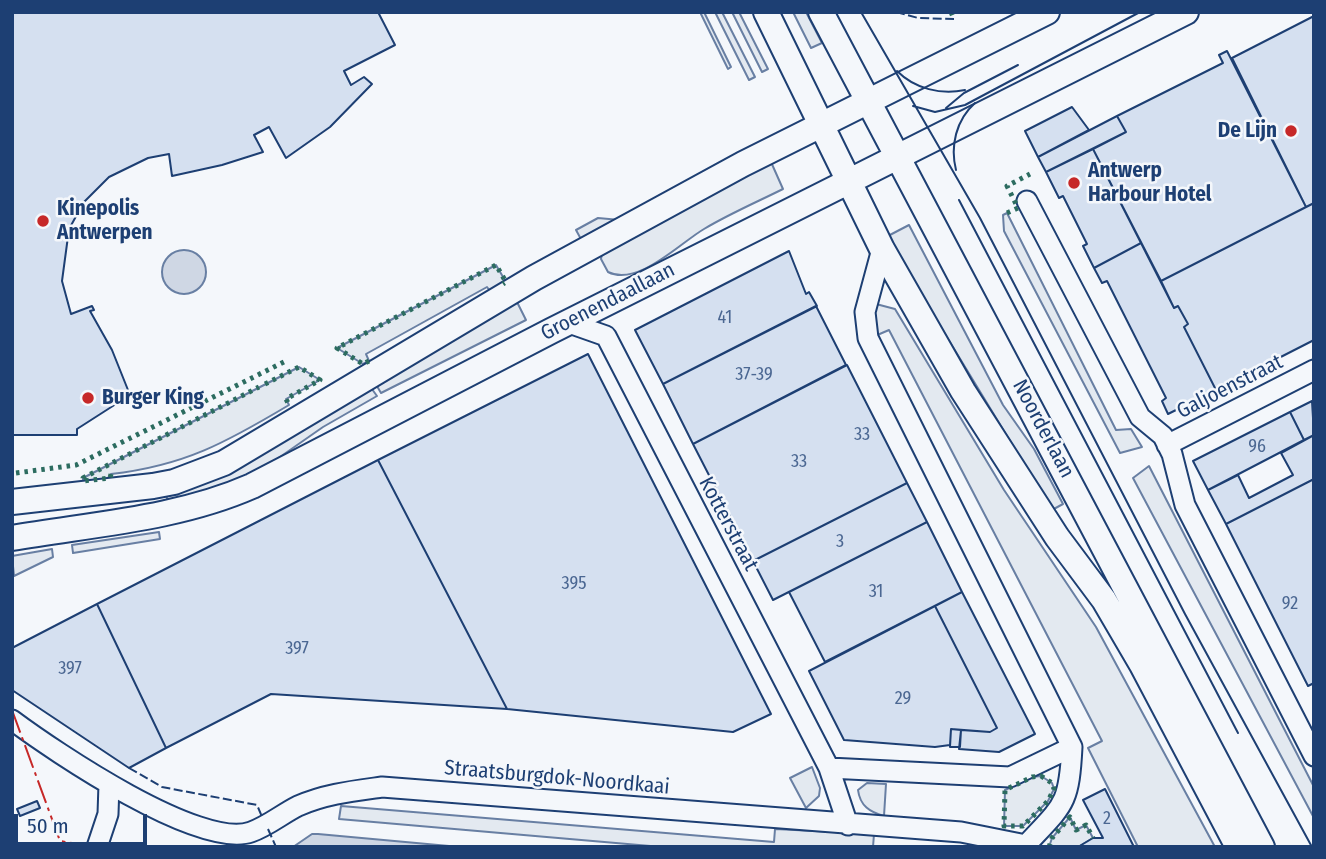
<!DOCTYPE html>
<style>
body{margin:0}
#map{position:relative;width:1326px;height:859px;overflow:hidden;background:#f4f7fb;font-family:"Fira Sans Condensed",sans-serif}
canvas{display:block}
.frame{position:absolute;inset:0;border:14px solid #1d3f73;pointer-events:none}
.scale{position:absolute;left:14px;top:814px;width:133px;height:32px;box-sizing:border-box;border:4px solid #1d3f73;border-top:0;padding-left:9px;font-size:21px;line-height:24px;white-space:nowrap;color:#1d3f73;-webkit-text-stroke:5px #f4f7fb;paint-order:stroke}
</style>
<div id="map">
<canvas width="1326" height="859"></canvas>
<div class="frame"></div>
<div class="scale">50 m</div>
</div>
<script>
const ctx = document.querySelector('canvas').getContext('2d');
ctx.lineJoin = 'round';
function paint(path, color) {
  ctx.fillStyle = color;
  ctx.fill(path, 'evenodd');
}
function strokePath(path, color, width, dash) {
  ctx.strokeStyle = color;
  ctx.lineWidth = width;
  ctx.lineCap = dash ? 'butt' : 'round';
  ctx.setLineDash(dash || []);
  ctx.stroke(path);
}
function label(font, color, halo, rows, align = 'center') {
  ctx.font = font + ' "Fira Sans Condensed",sans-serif';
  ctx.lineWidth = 5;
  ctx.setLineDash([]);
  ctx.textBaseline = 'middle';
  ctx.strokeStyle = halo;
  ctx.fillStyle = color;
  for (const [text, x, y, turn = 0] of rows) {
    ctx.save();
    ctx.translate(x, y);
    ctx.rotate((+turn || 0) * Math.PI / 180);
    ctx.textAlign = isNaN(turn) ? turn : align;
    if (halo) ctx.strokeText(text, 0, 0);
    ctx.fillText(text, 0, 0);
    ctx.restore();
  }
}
const green = new Path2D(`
 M700 12H704L731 67 728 69Z
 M715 12H722L755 77 749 80Z
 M732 12H739L768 69 762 72Z
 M793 12H806L822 43 811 48Z
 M771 162 783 189C757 202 729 214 704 229 680 243 638 287 608 272L601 259 602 253Z
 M1007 213 1116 430 1131 429 1142 447 1120 453 1004 231 1003 215Z
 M598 218 620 220 582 241 576 230Z
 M909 225 1003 405 1034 449 1063 504 1052 510 886 237Z
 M496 265 506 282 490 291 487 287 366 354 369 361 363 364 337 348Z
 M516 300 526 320 381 393 374 381Z
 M876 304 895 309 1004 490 1096 627 1215 847H1138L1088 748 1102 741 889 330 875 336 872 324Z
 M299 367 320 380 286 399 289 405C227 442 184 466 111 474L110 478 83 481V478Z
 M369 385 377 396 323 427 257 473 168 504 166 493Z
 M1149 466 1314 787V818L1133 478Z
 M159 532 160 539 73 553 72 545Z
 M52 549 53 557 14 576 12 556Z
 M812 767 820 788 819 796 806 808 790 778Z
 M1041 776 1052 783 1054 789 1048 801 1023 826H1004L1005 790 1032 777Z
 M867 783 886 784 884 816C870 812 860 806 858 790Z
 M341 806 774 842 775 829 874 834 873 847H662L339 819Z
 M1070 817 1076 830 1086 825 1093 838 1078 847H1049L1052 838Z`);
paint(green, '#e3e9f0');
strokePath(green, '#687fa3', 2);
const water = new Path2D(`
 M162 272a22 22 0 1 1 44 0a22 22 0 1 1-44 0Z
 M312 834H318L460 847H293Z`);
paint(water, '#cfd7e4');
strokePath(water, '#687fa3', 2);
const building = new Path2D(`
 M12 12H378L395 45 344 71 351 85 364 77 372 84 330 127 286 158 269 127 254 135 263 152 222 165 172 176 169 154 148 158 109 177 84 202 69 229 62 281 71 314 92 306 94 310 90 311 112 350 130 395 77 429V435H12Z
 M1314 16V203L1306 207 1232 58Z
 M1227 51 1306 207 1161 281 1093 149 1126 132 1117 116 1223 63 1219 55Z
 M1072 107 1089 130 1038 157 1025 131Z
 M1117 116 1126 132 1046 172 1038 157Z
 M1093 149 1141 243 1094 268 1083 246 1087 244 1063 196 1059 198 1046 172Z
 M1314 203V340L1216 390 1184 327 1188 324 1178 306 1174 308 1161 281Z
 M1141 243 1174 308 1178 306 1188 324 1184 327 1216 390 1168 414 1162 401 1166 398 1107 281 1102 283 1094 268Z
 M789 251 806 294 809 292 817 306 663 384 635 330Z
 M816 306 846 365 693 444 663 384Z
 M588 354 771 714 733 732 507 709 378 460Z
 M847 365 907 483 753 561 693 444Z
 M1312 401 1314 435 1304 440 1290 412Z
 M1290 412 1304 440 1208 490 1193 461Z
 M1314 435V479L1226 524 1208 490 1238 475 1249 498 1293 475 1281 453Z
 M378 460 507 709 271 694 166 748 97 604Z
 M1314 479V683L1308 686 1226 524Z
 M907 483 927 522 773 600 753 561Z
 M927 522 962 592 825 662 789 592Z
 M962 592 1035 734 999 752 959 749 961 730 990 732 997 728 935 606Z
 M97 604 166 748 129 768 12 690V648Z
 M935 606 997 728 990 732 951 729 950 745 935 747 844 740 809 671Z
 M951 729 961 730 960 747H950Z
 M1105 789 1134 847H1078L1093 838H1103L1083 800Z
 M37 801 40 808 20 816 17 809Z`);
paint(building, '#d5e0f0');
strokePath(building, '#1d3f73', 2);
const minor = new Path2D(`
 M1027 201 1140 417 1163 436 1172 454 1185 505 1314 756
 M882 249 865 312 868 338 1072 747C1069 805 1064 804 1026 845
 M569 323 606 336 829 768 848 825
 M1167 445 1314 370
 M12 720C55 752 200 850 251 832 268 826 282 814 298 806 325 794 353 791 382 787L961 832 1026 845
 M829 768 1010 777 1072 747
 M97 847 108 814 109 784`);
const major = new Path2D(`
 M766 12 882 249 963 391 1057 537 1104 600 1142 665 1238 847
 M821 12 1262 847
 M12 502 153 486 174 482 224 463 534 278 743 164 1047 12
 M12 538C93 524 177 519 252 486L551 331 1186 12`);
strokePath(minor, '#1d3f73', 23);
strokePath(major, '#1d3f73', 28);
strokePath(minor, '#f4f7fb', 19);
strokePath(major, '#f4f7fb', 24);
strokePath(new Path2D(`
 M861 12 980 218 1185 614 1312 847
 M897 71C915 89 941 95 965 90
 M913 106 935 112 965 105 1140 12
 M946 108 964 93 1018 65
 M956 170C950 146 956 120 975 103
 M959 200 1238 733`), '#1d3f73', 2);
strokePath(new Path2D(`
 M951 12 954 19
 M1007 213 1018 208 1007 186 1030 174
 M369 361 363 364 337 348 496 265 506 282 503 284
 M265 384 299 367 320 380 286 399 289 405
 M16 473 76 465 288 360
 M111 474 110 478 83 481V478L259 387
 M1041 776 1052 783 1054 789 1048 801 1023 826H1004L1005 790 1032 777Z
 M1049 847 1052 838 1070 817 1076 830 1086 825 1093 838`), '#2c6c60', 5, [3.5, 5]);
strokePath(new Path2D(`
 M896 12 918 18 954 19
 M129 768 162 787 257 805 263 819
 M268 829 276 847`), '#1d3f73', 2, [9, 3.5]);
strokePath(new Path2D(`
 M12 710 60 841 96 847`), '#c62828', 2, [24, 5, 3.5, 5]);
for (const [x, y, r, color] of [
 [1291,131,7,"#c62828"],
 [1074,183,7,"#c62828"],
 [43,221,7,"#c62828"],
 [88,398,7,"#c62828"]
]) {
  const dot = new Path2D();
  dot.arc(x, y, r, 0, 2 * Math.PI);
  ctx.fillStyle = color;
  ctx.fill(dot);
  strokePath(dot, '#f4f7fb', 2.5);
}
label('18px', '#4b6792', null, [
 ["41",725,318],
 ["37-39",754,375],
 ["33",862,435],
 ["96",1257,447],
 ["33",799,462],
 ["3",840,542],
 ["395",574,584],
 ["31",876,592],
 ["92",1290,604],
 ["397",297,649],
 ["397",70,669],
 ["29",903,699],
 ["2",1107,819]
]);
label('bold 21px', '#1d3f73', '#f4f7fb', [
 ["De Lijn",1277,131,"right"],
 ["Antwerp",1088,171],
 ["Harbour Hotel",1088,195],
 ["Kinepolis",57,209],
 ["Antwerpen",57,233],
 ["Burger King",102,398]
], 'left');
label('21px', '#1d3f73', '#f4f7fb', [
 ["Groenendaallaan",608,302,-27],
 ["Galjoenstraat",1230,387,-27],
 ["Noorderlaan",1043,429,62],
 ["Kotterstraat",728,524,62],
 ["Straatsburgdok-Noordkaai",557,778,5]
]);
</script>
